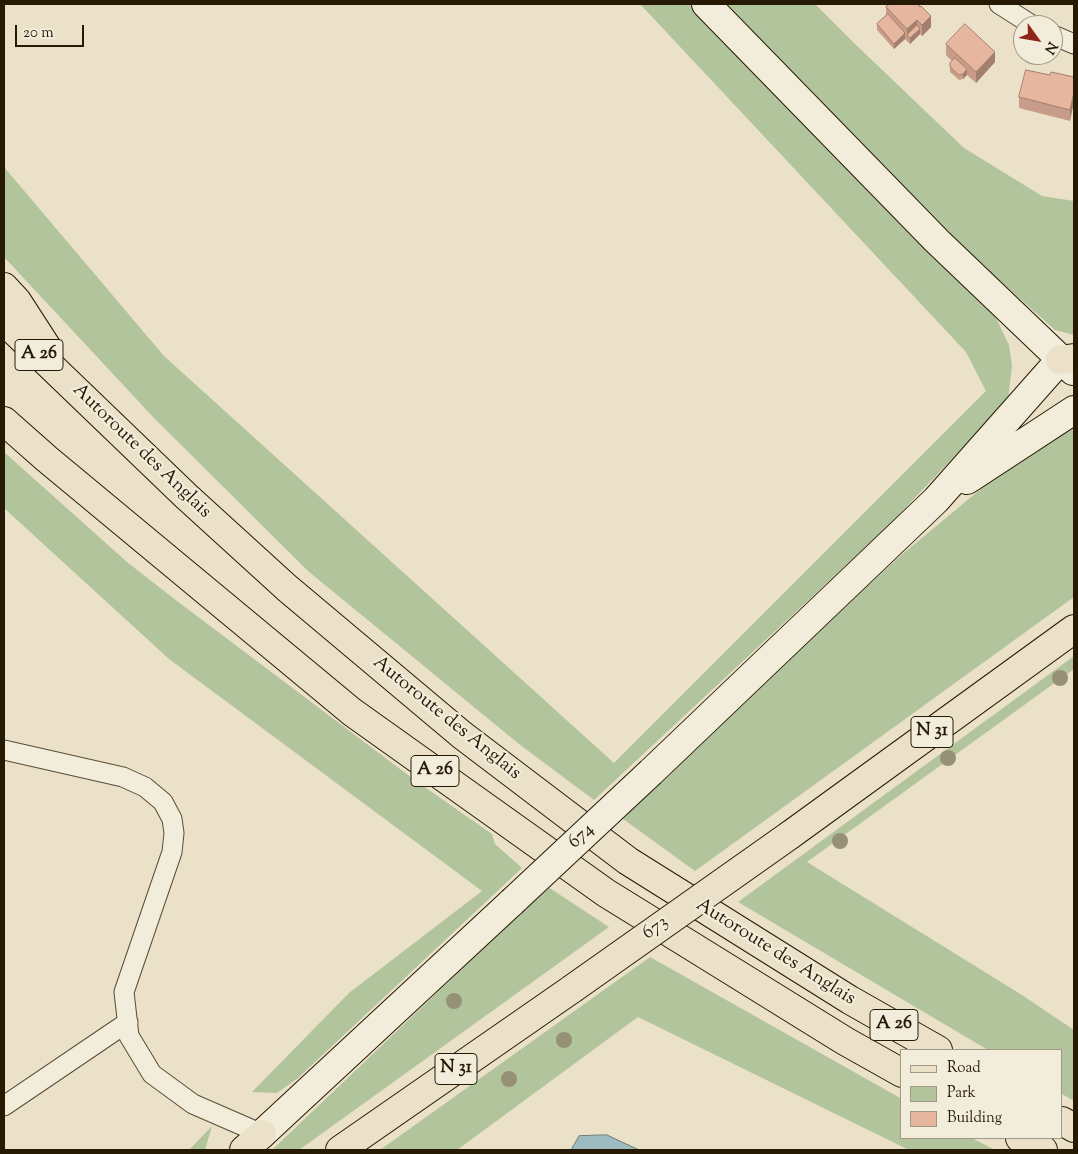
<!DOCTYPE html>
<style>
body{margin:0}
#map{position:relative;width:1078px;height:1154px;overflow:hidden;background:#ebe1c8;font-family:"Sorts Mill Goudy",serif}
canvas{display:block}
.frame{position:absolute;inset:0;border:5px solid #271a05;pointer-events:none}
.legend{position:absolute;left:900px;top:1049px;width:162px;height:90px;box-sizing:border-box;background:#f2ecdb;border:1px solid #a19885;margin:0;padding:6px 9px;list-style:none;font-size:15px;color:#271a05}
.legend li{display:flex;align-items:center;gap:10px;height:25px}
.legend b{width:25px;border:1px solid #a19885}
.north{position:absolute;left:1013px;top:15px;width:50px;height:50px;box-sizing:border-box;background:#f2ecdb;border:1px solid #a19885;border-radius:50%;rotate:122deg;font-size:14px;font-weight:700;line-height:20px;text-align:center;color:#271a05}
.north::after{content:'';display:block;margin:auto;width:18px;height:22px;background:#8f2418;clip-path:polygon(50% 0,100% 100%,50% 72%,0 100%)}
.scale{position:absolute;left:15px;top:25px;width:69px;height:22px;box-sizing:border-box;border:2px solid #271a05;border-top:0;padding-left:6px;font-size:15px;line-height:18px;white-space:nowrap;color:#271a05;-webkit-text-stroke:4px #f2ecdb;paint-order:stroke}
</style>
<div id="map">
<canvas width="1078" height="1154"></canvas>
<div class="frame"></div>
<ul class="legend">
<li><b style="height:6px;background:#ebe1c8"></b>Road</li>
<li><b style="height:14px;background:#b1c49b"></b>Park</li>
<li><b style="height:14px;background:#e7b69f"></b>Building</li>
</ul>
<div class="north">N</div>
<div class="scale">20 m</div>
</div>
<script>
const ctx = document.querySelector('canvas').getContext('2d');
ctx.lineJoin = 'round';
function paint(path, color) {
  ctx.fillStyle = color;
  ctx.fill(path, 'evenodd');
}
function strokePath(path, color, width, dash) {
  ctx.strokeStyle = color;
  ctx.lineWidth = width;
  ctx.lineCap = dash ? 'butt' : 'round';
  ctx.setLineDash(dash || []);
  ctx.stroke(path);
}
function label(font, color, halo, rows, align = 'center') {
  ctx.font = font + ' "Sorts Mill Goudy",serif';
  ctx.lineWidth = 4.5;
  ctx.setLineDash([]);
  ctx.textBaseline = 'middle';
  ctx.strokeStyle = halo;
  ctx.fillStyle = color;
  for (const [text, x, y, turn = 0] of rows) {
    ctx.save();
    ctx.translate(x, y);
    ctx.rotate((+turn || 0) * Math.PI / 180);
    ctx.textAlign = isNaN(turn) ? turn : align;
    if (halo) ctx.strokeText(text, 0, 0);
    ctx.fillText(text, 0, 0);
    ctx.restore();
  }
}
paint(new Path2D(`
 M640 4H691L996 318 1009 345 1012 366 1008 400 890 524 594 800 519 744 308 571 154 418 4 257V167L164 356 614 763 986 391 966 352Z
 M725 4H815L854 43 964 148 1042 196 1074 201V335L1055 330 980 263Z
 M1074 425V597L695 871 619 816 899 557 1006 468Z
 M4 452 127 562 173 598 416 781 492 834 495 844 522 868 298 1078 277 1093 252 1092 349 993 482 891 169 659 4 508Z
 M1074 656V669L807 862 1022 995 1074 1030V1101L1062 1094V1050H988L738 902Z
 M548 887 609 927 299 1150H272Z
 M650 957 902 1099V1138H972L995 1150H909L638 1017 457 1150H380Z
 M212 1126 205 1150H189Z`), '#b1c49b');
const water = new Path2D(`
 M607 1135 639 1150H571L579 1136Z`);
paint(water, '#9dbbc0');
strokePath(water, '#6e7b75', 1);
const street = new Path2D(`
 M999 4 1032 25
 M1053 35 1074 44
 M4 750 123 777 145 787 163 802 172 819 174 833 172 852 124 992 129 1036 152 1074 193 1104 262 1134
 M4 1106 128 1022`);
const secondary = new Path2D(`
 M706 4 937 241 1073 371
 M967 480 1074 410
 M651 772 936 500 1060 360
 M262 1134 512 902`);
const primary = new Path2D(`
 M1060 360 1074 358
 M790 835 1074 629
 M244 1150 262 1134
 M340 1150 572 989`);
const highway = new Path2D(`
 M4 287 17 301 48 349
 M4 321 186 496 287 588 462 735 628 861 850 1000 938 1050
 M4 421 47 459 352 712 606 893 845 1041 902 1073
 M1062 1121 1074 1128
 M1020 1138 1043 1150`);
strokePath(street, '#584c36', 21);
strokePath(secondary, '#271a05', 30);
strokePath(primary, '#271a05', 30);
strokePath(highway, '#271a05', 30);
strokePath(street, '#f2ecdb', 19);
strokePath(secondary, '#f2ecdb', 28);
strokePath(primary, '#ebe1c8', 28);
strokePath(highway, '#ebe1c8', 28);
const secondaryBridge = new Path2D(`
 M512 902 651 772`);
const primaryBridge = new Path2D(`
 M572 989 790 835`);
strokePath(secondaryBridge, '#271a05', 30, []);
strokePath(primaryBridge, '#271a05', 30, []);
strokePath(secondaryBridge, '#f2ecdb', 28);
strokePath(primaryBridge, '#ebe1c8', 28);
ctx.fillStyle = '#969076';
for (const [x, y] of [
 [1060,678],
 [948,758],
 [840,841],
 [454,1001],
 [564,1040],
 [509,1079]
]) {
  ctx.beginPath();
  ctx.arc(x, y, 8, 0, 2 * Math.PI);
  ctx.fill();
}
paint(new Path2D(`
 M920 4V7L931 27 922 36 920 34 910 44 905 39 894 49 877 30V24L886 15V7Z
 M946 44 995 62 976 83 967 75 963 79 959 80 950 72V63L952 61 946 55Z
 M1050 75 1074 77 1070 121 1019 108V97Z`), '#c79d89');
paint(new Path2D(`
 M931 16V27L922 36V25Z
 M917 20V31L907 35V29Z
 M920 29V34L910 44V38Z
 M905 33V39L894 49V44Z
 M995 52V62L976 83V72Z
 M967 69V75L963 79V74Z
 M1074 92V102L1070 121V110Z`), '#a27f6f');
const building = new Path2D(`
 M890 4H918L920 7 921 6 931 16 922 25 917 20 907 29 886 7Z
 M888 14 905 33 894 44 877 24Z
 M965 24 995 52 976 72 946 44Z
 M917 25 920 29 910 38 907 35Z
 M955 58 967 69 963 74 959 75 950 67V63Z
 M1026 70 1050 75 1051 72 1074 77V92L1070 110 1019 97Z`);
paint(building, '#e7b69f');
strokePath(building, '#a27f6f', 1);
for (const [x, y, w] of [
 [39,355,48],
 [932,732,42],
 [435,771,48],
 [894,1025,48],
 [456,1069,42]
]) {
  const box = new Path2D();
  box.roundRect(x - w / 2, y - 15.5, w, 31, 4);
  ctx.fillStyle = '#f2ecdb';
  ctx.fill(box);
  strokePath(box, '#271a05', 1);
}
label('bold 18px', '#271a05', null, [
 ["A 26",39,355],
 ["N 31",932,732],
 ["A 26",435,771],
 ["A 26",894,1025],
 ["N 31",456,1069]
]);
label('19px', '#271a05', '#f2ecdb', [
 ["Autoroute des Anglais",141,452,44],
 ["Autoroute des Anglais",446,719,39],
 ["674",582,837,-43],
 ["673",656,929,-35],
 ["Autoroute des Anglais",775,953,32]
]);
</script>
